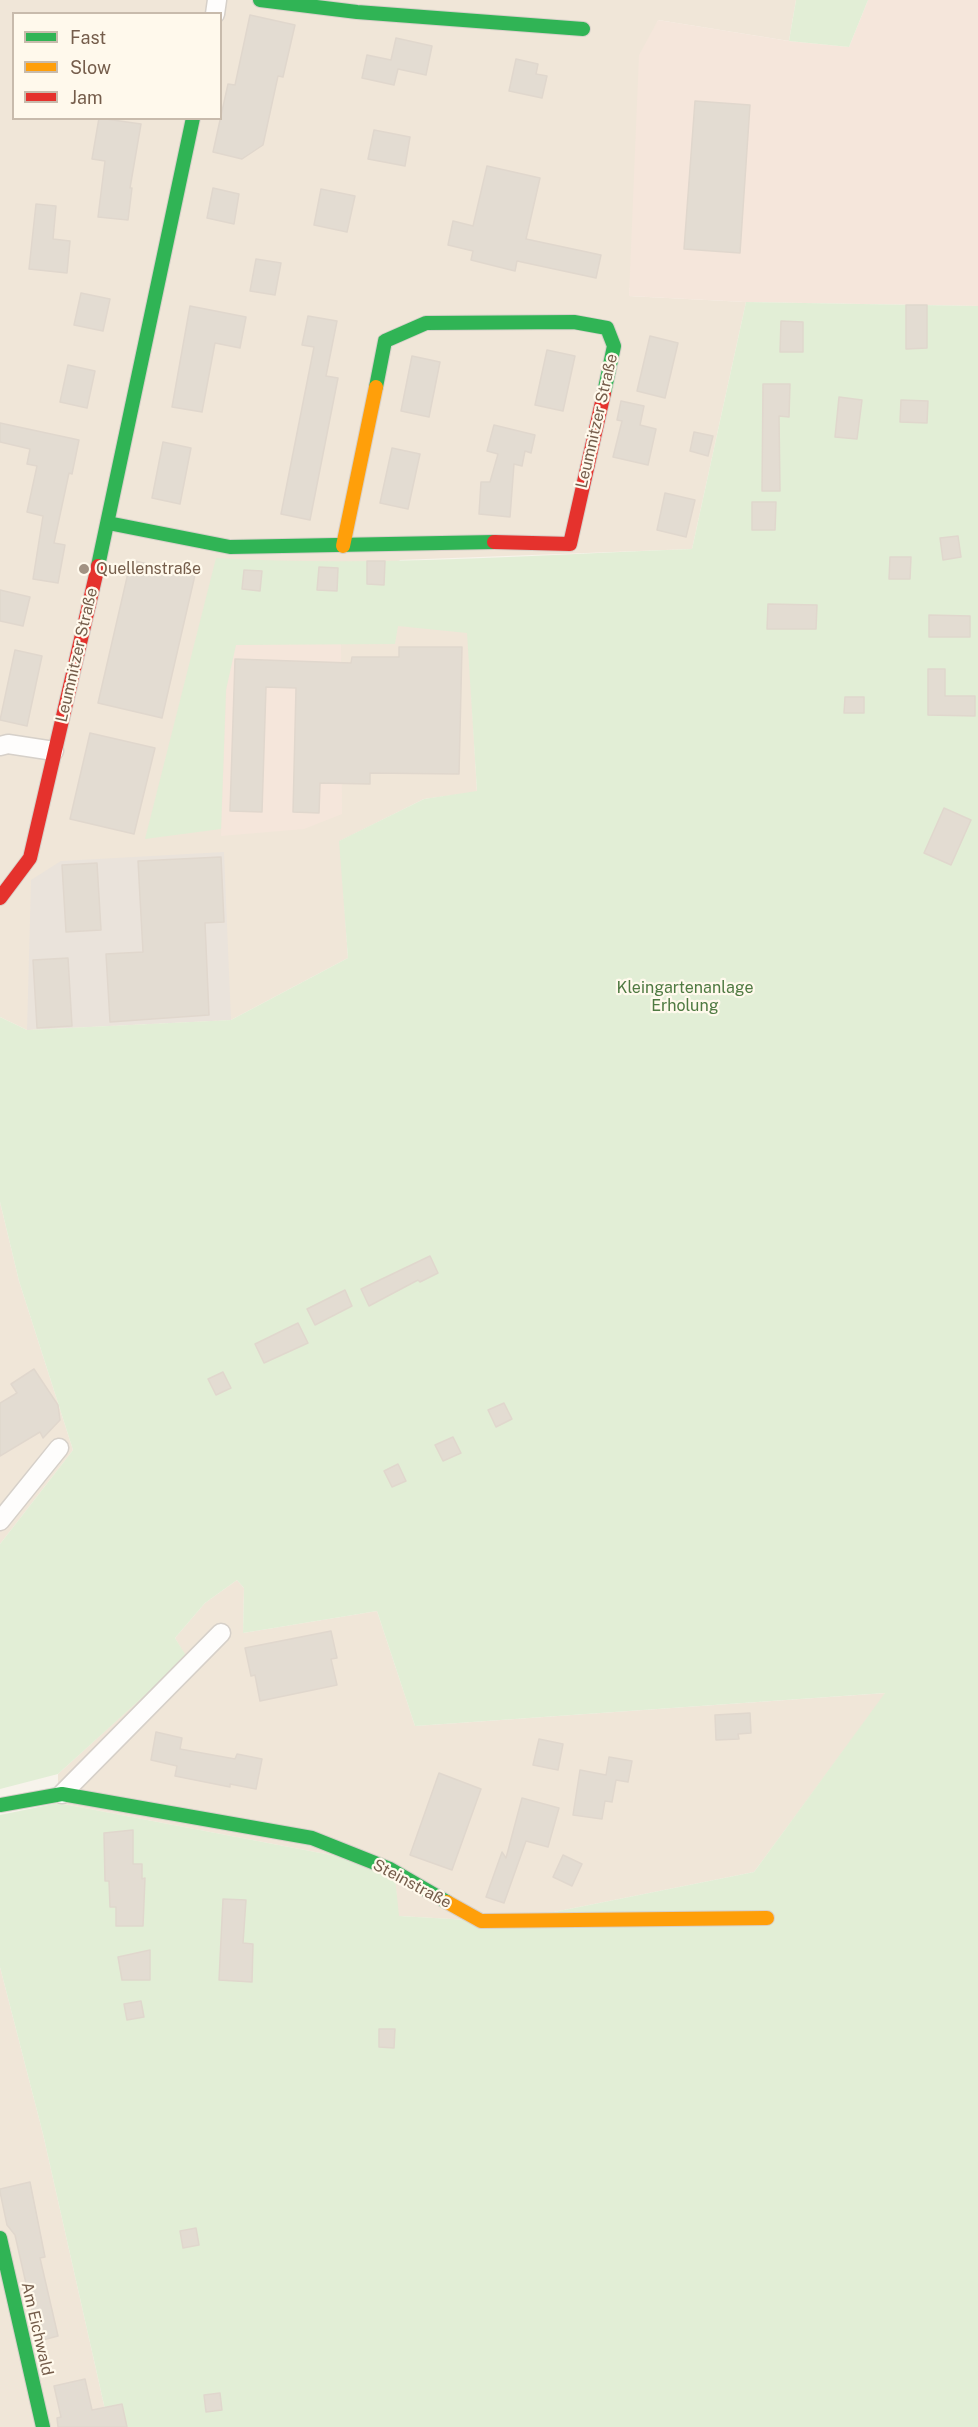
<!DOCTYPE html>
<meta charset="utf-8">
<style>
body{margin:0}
#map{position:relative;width:978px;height:2427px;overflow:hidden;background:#f7f3eb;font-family:"Public Sans",sans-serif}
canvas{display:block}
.legend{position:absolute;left:12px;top:12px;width:210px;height:108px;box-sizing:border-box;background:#fff9ec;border:2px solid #c8bbac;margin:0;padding:8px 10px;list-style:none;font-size:18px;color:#755d4b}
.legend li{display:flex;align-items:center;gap:12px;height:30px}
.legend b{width:30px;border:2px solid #c8bbac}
</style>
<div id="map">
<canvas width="978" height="2427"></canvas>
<ul class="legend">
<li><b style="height:8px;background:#30b455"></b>Fast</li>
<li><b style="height:8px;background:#ff9f0a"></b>Slow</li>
<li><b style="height:8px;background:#e5322d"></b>Jam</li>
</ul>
</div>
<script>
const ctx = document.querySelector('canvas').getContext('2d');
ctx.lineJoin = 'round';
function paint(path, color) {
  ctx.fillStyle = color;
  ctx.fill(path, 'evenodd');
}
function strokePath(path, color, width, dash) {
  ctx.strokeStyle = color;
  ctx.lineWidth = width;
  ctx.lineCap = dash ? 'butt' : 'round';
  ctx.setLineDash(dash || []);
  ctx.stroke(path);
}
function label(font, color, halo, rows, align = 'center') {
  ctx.font = font + ' "Public Sans",sans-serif';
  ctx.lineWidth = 4.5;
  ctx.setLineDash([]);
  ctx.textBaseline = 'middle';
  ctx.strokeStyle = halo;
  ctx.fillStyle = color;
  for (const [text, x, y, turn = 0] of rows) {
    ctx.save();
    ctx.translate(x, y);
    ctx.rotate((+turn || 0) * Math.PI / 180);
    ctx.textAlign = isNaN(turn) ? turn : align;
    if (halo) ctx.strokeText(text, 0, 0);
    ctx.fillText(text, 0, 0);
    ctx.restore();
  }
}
paint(new Path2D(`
 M0 0H796L789 41 658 20 629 296 746 302 692 549 399 560 468 633 477 792 424 799 340 841 348 958 231 1020 27 1030 0 1017ZM14 14H220V118H14Z
 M0 1202 19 1281 73 1450 0 1544Z
 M237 1580 244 1588 243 1633 377 1611 415 1726 886 1693 754 1872 504 1922 398 1916 394 1867 58 1803V1774L186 1657 175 1638 205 1603Z
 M0 1967 43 2134 109 2427H0Z`), '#f0e6d8');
paint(new Path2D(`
 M868 0H978V306L746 302 629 296 639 55 658 20 789 41 849 47Z
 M341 643 342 814 304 829 221 836 228 645Z`), '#f5e6db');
paint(new Path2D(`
 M224 852 231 1020 27 1030 31 880 61 861Z`), '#eae3db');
paint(new Path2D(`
 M796 0H868L849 47 789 41Z
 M746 302 978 306V2427H109L43 2134 0 1967V1815L58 1803 394 1867 399 1916 504 1922 754 1872 885 1693 415 1726 377 1611 243 1633 244 1588 237 1580 205 1603 175 1638 187 1657 58 1774 0 1789V1544L73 1450 19 1281 0 1202V1017L27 1030 231 1020 348 958 339 841 424 799 477 791 467 633 398 626 395 644 236 645 226 690 221 829 145 839 216 558C374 567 533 555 692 549Z`), '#e2eed6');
const building = new Path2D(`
 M250 15 295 25 283 77 278 76 263 145 242 159 213 152 228 84 235 85Z
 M396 38 432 46 426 75 398 69 394 85 362 78 367 55 391 60Z
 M516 59 538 64 536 74 547 76 542 98 509 91Z
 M695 101 750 105 740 253 684 249Z
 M99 118 141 124 130 188H132L128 220 98 217 105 161 92 159Z
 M374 130 410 137 405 166 368 159Z
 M487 166 540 178 526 239 601 255 596 278 517 261 515 271 471 260 473 251 448 245 453 221 473 226Z
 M213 188 239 194 234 224 207 218Z
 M321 189 355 196 347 232 314 225Z
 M36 204 56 206 53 239 70 241 67 273 29 269Z
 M256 259 281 263 275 295 250 291Z
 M81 293 110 299 103 331 74 325Z
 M906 305H927V348L906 349Z
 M190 306 246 317 240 348 215 343 202 412 172 407Z
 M308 316 337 321 326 376 338 378 310 520 281 514 314 347 302 345Z
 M781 321 803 322V352H780Z
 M650 336 678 343 665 398 637 391Z
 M547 350 575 356 563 411 535 405Z
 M412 356 440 362 429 417 401 411Z
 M68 365 95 371 87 408 60 402Z
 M763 384H790L789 417 779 416 780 491H762Z
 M839 397 862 400 857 439 835 437Z
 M901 400 928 401 927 423 900 422Z
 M621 401 644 406 640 425 656 429 648 465 613 457 622 421 617 420Z
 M0 423 79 440 72 474 69 473 54 543 65 545 58 583 33 579 43 516 27 512 37 466 27 464 30 449 0 442Z
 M494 425 535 435 531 453 525 451 522 466 514 464 510 517 479 514 481 482H490L498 454 487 451Z
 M694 432 713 436 708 456 690 451Z
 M163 442 191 448 180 504 152 498Z
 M392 448 420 454 408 509 380 503Z
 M665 493 695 500 686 537 657 530Z
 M752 502H776L775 530H752Z
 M958 536 961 557 943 560 940 538Z
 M890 557H911L910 579H889Z
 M131 560 195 575 162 718 98 703Z
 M367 561H385L384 585 367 584Z
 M319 567 338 568 337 591 317 590Z
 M244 570 262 571 260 591 242 589Z
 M0 590 30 597 23 626 0 621Z
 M768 604 817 605 816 629H767Z
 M929 615 970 616V637H929Z
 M399 647H462L459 774 370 773V784L320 783 319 813 293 812 296 688 266 687 262 812 230 811 235 659 351 663 352 657H399Z
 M15 650 42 656 27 726 0 720Z
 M928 669H945V696H975V716L928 715Z
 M845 697H864V713H844Z
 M90 733 155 748 134 834 70 819Z
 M944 808 971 820 951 865 924 853Z
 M221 857 224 922 205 923 209 1015 110 1022 106 954 143 952 138 861Z
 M97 863 101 930 66 932 62 865Z
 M68 958 72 1026 37 1028 33 960Z
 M430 1256 438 1273 420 1282 418 1280 369 1306 361 1289Z
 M345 1290 352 1306 315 1325 307 1309Z
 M298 1323 308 1343 264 1363 255 1344Z
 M34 1369 58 1405 60 1420 43 1438 40 1432 0 1456V1403L17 1393 11 1384Z
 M223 1372 231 1388 216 1395 208 1379Z
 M504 1403 512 1419 496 1427 488 1410Z
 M453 1437 461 1453 443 1461 435 1445Z
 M398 1464 406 1481 392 1487 384 1471Z
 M331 1631 337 1658 331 1659 337 1685 260 1701 255 1675 251 1676 245 1648Z
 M750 1713 751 1733 738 1734 739 1739 716 1740 715 1715Z
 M156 1732 182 1738 180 1749 235 1759 237 1754 262 1759 256 1789 230 1784V1787L175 1776 177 1766 151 1760Z
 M539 1739 563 1744 558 1770 533 1765Z
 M609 1757 632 1761 628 1782 616 1780 612 1802 605 1801 602 1819 573 1815 580 1770 606 1775Z
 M439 1773 481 1789 452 1870 410 1855Z
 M522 1798 559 1808 548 1847 526 1841 504 1903 486 1897 502 1852 506 1858Z
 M133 1830V1864H142V1879L145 1878 143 1926H116V1907H110L109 1881H105L104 1833Z
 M563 1855 582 1864 572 1886 553 1877Z
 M223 1899 246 1900 243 1943 253 1944 252 1982 219 1980Z
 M150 1950V1980H122L118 1957Z
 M141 2001 144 2017 127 2020 124 2004Z
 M379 2029H395L394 2048 379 2047Z
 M30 2182 45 2257 40 2258 58 2336 39 2341 15 2235 7 2225 0 2192V2189Z
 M196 2228 199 2245 183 2248 180 2231Z
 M85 2379 92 2410 122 2404 127 2427H58L57 2418 61 2417 54 2386Z
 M220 2393 222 2410 206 2412 204 2395Z`);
paint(building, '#e3dcd2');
strokePath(building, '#e0d7cd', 1.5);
const street = new Path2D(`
 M215 14 217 0
 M0 746 8 744 54 751
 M0 1521 59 1448
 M62 1794 221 1633`);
const fast = new Path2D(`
 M260 0 357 12 583 29
 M376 387 385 341 426 323 574 322 607 328 614 346 604 393
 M108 523 230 547 494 542
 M98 566 193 118
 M0 1805 62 1794 312 1838 390 1869 447 1902
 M0 2238 43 2427`);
const slow = new Path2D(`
 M343 546 376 387
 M447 1902 481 1921 767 1918`);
const jam = new Path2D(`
 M494 542 570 544 604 393
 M0 898 30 858 98 566`);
strokePath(street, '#d6d0c9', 21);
strokePath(fast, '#d7d0c9', 16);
strokePath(slow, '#d7d0c9', 16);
strokePath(jam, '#d7d0c9', 16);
strokePath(street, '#fefdfc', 18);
strokePath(fast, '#30b455', 14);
strokePath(slow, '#ff9f0a', 14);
strokePath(jam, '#e5322d', 14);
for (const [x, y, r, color] of [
 [84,569,6,"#a29283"]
]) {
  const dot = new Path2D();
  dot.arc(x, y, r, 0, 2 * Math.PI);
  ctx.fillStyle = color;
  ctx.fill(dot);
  strokePath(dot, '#fff9ec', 2);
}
label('16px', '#755d4b', '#fff9ec', [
 ["Leumnitzer Straße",597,421,-77],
 ["Leumnitzer Straße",77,655,-77],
 ["Steinstraße",412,1884,28],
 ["Am Eichwald",37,2329,77]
]);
label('16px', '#755d4b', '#fff9ec', [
 ["Quellenstraße",96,569]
], 'left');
label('16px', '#4f7a42', '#fff9ec', [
 ["Kleingartenanlage",685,988],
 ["Erholung",685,1006]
]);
</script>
